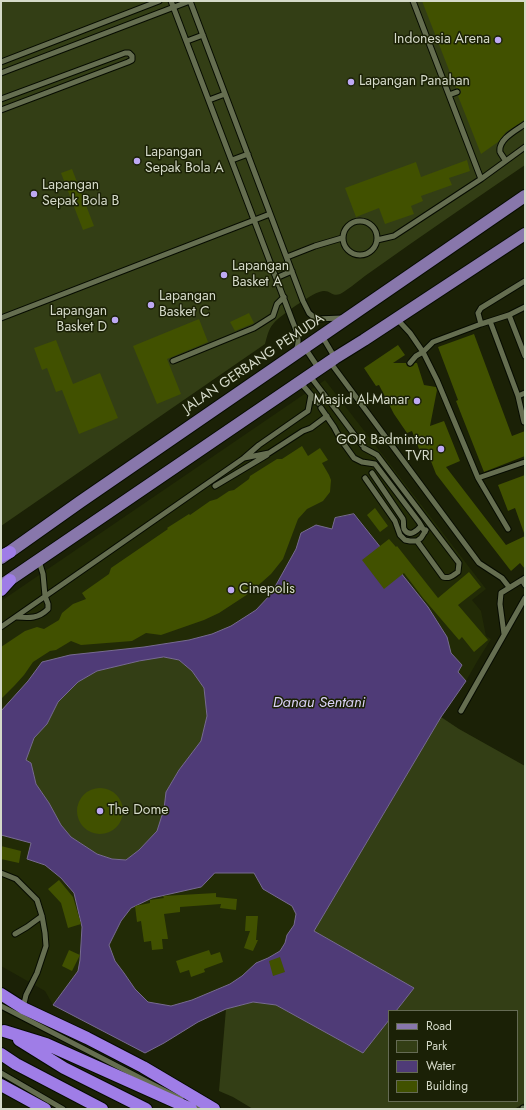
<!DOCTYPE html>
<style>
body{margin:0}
#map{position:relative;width:526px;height:1110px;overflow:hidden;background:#1b2106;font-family:Jost,sans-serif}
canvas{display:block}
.frame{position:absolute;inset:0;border:2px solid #d5dac9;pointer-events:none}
.legend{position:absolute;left:388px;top:1010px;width:130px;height:92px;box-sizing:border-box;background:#1b2106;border:1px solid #656b54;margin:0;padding:5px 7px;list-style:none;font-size:12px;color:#d5dac9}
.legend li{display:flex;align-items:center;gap:8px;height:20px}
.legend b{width:20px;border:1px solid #656b54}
</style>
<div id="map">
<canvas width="526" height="1110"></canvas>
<div class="frame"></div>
<ul class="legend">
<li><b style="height:5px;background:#8877ab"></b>Road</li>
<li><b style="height:11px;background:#333e15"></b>Park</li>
<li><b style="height:11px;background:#4f3b77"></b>Water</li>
<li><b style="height:11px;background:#415100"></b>Building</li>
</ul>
</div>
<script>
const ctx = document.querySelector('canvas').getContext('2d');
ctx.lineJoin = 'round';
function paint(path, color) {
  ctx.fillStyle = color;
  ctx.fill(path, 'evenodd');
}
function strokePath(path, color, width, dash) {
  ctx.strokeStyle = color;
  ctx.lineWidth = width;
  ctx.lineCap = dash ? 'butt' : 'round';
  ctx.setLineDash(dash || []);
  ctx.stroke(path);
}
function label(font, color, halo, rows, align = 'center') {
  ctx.font = font + ' Jost,sans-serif';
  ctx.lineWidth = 3;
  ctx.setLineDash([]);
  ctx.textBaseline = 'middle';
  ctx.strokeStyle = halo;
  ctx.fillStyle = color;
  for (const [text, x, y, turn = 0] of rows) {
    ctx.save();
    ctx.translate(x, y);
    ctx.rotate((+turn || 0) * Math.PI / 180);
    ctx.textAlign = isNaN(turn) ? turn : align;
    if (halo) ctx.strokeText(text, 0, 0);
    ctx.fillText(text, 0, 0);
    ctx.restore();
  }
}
paint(new Path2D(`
 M325 380 486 589 472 600 481 611 486 636 491 639 478 660 466 681 458 672 462 665 451 653 447 637 428 607 355 514 332 529 301 533 296 549 271 594 256 610 231 626 212 634 189 640 144 647 70 655 42 662 28 681 1 711V601Z
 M1 835 32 843 27 859 45 865 61 878 74 893 82 927 80 944V960L78 971 53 1005 45 991 1 966Z
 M215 873H254L263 889 292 905 296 914 294 925 287 935 285 943 280 951 268 958 256 963 242 976 230 984 192 1000 171 1006 148 1002 135 989 124 973 114 961 109 945 121 921 131 908 152 898 201 887Z`), '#222b06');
paint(new Path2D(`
 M1 1H525V165C474 200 422 235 372 271 363 277 354 285 345 291 333 300 332 290 323 291 313 292 287 312 279 318 269 326 268 333 265 344L1 526Z
 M164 657 179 660 192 671 204 688 207 716 201 741 179 770 166 792 164 809 157 831 139 850 126 860 112 859 97 854 71 837 61 825 49 803 36 784 31 763 26 760 34 738 47 724 58 702 78 682 97 671 139 661Z
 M441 717 459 729 525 766V1103L514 1109H253L233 1097 219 1091 226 1009 253 1002 276 1005 363 1053 389 1020V1101H517V1011H396L414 988 314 931Z`), '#333e15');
const water = new Path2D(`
 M354 514 428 607 447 637 451 653 462 665 458 672 466 681 441 717 314 931 414 988 396 1011H389V1020L363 1053 276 1005 253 1002 226 1009 198 1022 164 1043 145 1053 53 1005 78 971 80 960 82 927 74 893 61 878 45 865 27 859 31 843 1 835V711L28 681 42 662 70 655 144 647 189 640 212 634 231 626 256 610 271 594 296 549 301 533 316 525 332 529 335 518ZM164 657 179 660 192 671 204 688 207 716 201 741 179 770 166 792 164 809 157 831 139 850 126 860 112 859 97 854 71 837 61 825 49 803 36 784 31 763 26 760 34 738 47 724 58 702 78 682 97 671 139 661ZM215 873H254L263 889 292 906 296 914 294 925 287 935 285 943 280 951 268 958 256 963 242 976 230 984 192 1000 171 1006 148 1002 135 989 124 973 115 961 109 945 121 921 131 908 152 898 201 887Z`);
paint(water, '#4f3b77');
strokePath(water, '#776b90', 1);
paint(new Path2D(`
 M422 1H525V120L506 132 498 142 481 154 458 96 461 93V90L458 88H456Z
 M467 160 470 171 449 178 452 185 421 196 423 201 411 206 414 214 385 224 379 208 356 217 345 188 416 162 421 177Z
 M72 169 94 226 83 230 61 173Z
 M249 313 254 323 235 331 230 322Z
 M199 319 208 342 167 359 181 394 157 404 133 346Z
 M474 334 512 436 525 431V456L484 472 456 401 458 400 438 347Z
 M56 340 73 384 100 373 118 418 79 434 62 390 56 392 47 368 42 370 34 348Z
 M398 345 405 355 393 363H406L407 366 410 367 413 366 415 363H417L424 385 436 387 437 390 430 426 444 421 460 461 446 467 506 545 525 536V569L520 563 511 571 436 474 427 451 421 454 412 431 407 433 394 414 379 385 376 386 364 368Z
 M302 446 308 456 320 448 328 460 322 463 329 475 331 480 330 492 323 501 307 509 298 519 283 559 271 574 262 582 245 596 219 613 204 620 161 635 146 633 132 641 81 645 71 641 56 650 50 651 33 662 24 675 15 685 1 699V647L25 631 37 627 44 629 59 620 62 613 73 604 86 599 82 593 109 574 111 568 168 529 167 528 189 514 190 515 210 501 217 499 229 491 234 490 249 479 250 476 277 459H282Z
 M525 475V533H524L515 508 508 511 498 485Z
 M375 508 388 526 380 532 367 515Z
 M389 539 396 547 397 546 438 598 469 572 481 587 458 605 488 640 474 652 462 637 459 640 423 598 404 573 384 589 362 560Z
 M77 811a23 23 0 1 1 46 0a23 23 0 1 1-46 0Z
 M1 846 21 851 19 863 1 859Z
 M59 880 73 897 81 924 68 928 61 903 48 889Z
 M216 893V897L237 899 236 910 220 908 221 904 180 907V912L164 914 168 939H162L163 949 152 950 151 941 144 942 141 921 137 922 135 906 150 903V900L164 898 163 896Z
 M246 916H258L256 940H258L253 951 244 948 250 931H245Z
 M69 950 80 955 72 971 62 966Z
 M209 950 211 955 220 952 223 962 204 969 205 972 191 977 189 970 180 973 176 961Z
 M280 957 285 972 273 976 269 961Z`), '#415100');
const lane = new Path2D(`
 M171 1 292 320C296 330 301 340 296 350
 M190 1 303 301 309 313 316 319 342 318
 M413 1 481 179
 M187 41 203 35
 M1 62 159 1
 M1 73 190 1
 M449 95 457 92
 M1 99 125 53H129L132 56V60L128 62 1 110
 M209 100 225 94
 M232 160 248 154
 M505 160C504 158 501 154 500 152 498 139 517 130 525 124
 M343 238a17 17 0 1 1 34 0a17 17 0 1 1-34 0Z
 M377 240 394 236 481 179 525 147
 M287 257 315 246 342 238
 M276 278 292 271
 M509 315 525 356
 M1 318 270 214
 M397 319 410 333 423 352 437 380 478 478 525 462
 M490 321 518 396 524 422
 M481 324 509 315 525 307
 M322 336 335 358
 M305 348 319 369
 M173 361 254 328 273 316 277 304 284 297
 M330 362 479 563 502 578 509 587
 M410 363 416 356 423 352 433 342 481 324 478 313 481 308 525 281
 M310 376 326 397
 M300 382 318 403
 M518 396 525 393
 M330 402 362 445
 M321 408 334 427 341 440 354 458 362 462 375 464 419 522 425 532
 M364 448 377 455 459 563 458 572C452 576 450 579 443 577L417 541
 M244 458 269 453 303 431 311 428 327 416
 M372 473 403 519C404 522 403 526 404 529 409 538 417 531 421 526
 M365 478 395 521 400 535 405 540 410 541H417L421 538 426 530
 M478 478 508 529
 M215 486 267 455
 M525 578 522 580 525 585
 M16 617C29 618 38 619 48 609V604L45 596 43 574 39 561
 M1 627 244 458 259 445 305 413 308 411 311 395
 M504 634 500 604 501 593 522 580
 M461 711 525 598
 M1 873 16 879 37 900 42 916 45 933 46 946 37 973 26 995 23 1008
 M15 934 27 927 42 916
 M1 1006 181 1099
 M1 1073 63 1109
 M190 1103 202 1109
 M523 1109V1108`);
const primary = new Path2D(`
 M1 558 80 502 525 196
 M2 585 335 358 364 340 525 234`);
const highway = new Path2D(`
 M1 556 10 552
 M1 590 10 580
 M1 994 23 1008 87 1038 143 1067 214 1109
 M4 1031 46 1044 191 1109
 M19 1040 64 1068 146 1109
 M1 1054 16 1064 102 1109
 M1 1085 45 1109`);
strokePath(lane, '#060b00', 7);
strokePath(primary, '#060b00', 14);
strokePath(highway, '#060b00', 14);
strokePath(lane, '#656e50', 5);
strokePath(primary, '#8877ab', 12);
strokePath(highway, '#9f7de7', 12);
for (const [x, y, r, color] of [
 [498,40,4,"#bea9f4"],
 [351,82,4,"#bea9f4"],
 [137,161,4,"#bea9f4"],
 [34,194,4,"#bea9f4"],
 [224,275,4,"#bea9f4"],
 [151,305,4,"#bea9f4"],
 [115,320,4,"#bea9f4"],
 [417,401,4,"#bea9f4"],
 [441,449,4,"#bea9f4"],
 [231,590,4,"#bea9f4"],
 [100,811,4,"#bea9f4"]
]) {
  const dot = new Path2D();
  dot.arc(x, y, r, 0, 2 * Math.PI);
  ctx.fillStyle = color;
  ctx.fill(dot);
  strokePath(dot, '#1b2106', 1.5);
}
label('14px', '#d5dac9', '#1b2106', [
 ["Indonesia Arena",490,40,"right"],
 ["Lapangan Panahan",359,82],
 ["Lapangan",145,153],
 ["Sepak Bola A",145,169],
 ["Lapangan",42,186],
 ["Sepak Bola B",42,202],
 ["Lapangan",232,267],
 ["Basket A",232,283],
 ["Lapangan",159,297],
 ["Basket C",159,313],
 ["Lapangan",107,312,"right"],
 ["Basket D",107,328,"right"],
 ["Masjid Al-Manar",409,401,"right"],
 ["GOR Badminton",433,441,"right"],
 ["TVRI",433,457,"right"],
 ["Cinepolis",239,590],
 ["The Dome",108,811]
], 'left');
label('14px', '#d5dac9', '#1b2106', [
 ["JALAN GERBANG PEMUDA",254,364,-34]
]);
label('italic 15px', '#dad1f6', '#1b2106', [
 ["Danau Sentani",319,703]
]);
</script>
